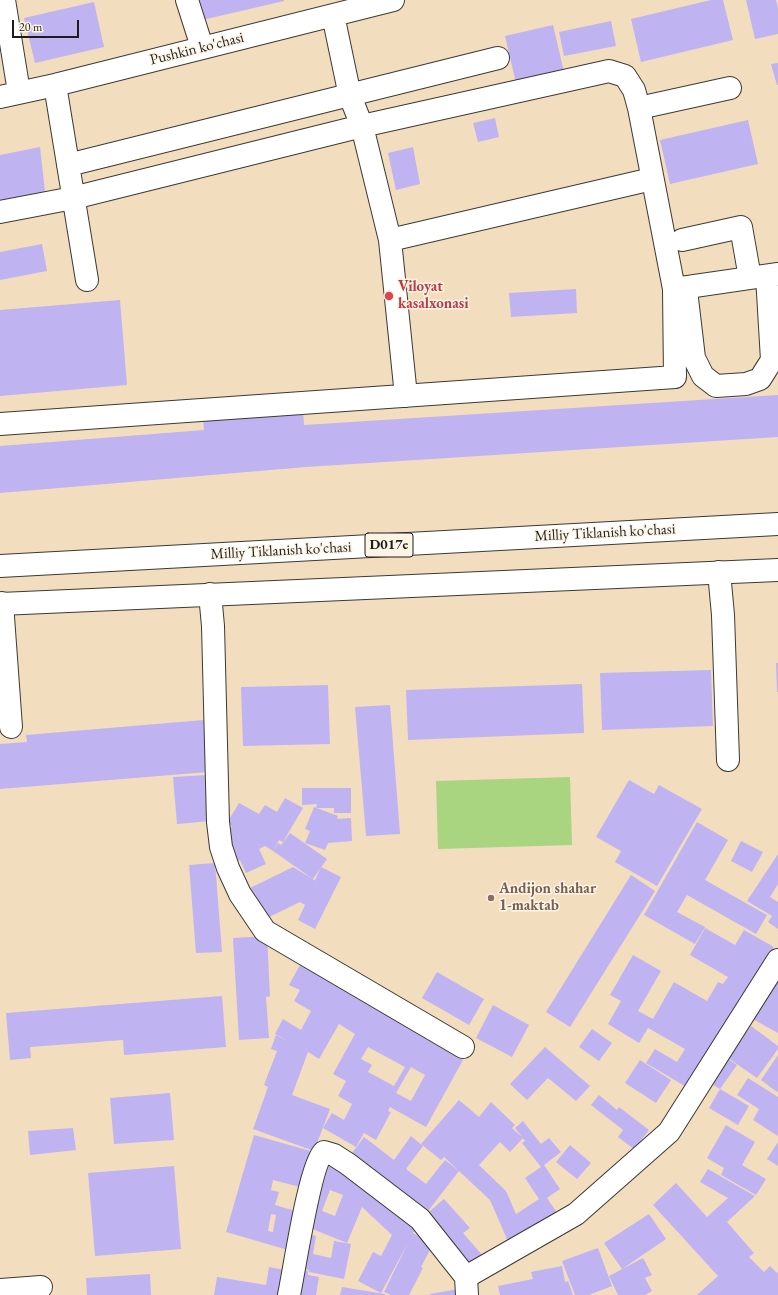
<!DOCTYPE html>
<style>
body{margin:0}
#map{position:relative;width:778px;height:1295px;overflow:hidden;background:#f3ddbf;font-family:"EB Garamond",serif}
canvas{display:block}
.scale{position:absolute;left:12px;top:20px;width:67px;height:18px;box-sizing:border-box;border:2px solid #1c1c1c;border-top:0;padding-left:5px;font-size:12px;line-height:14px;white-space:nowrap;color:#1c1c1c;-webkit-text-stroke:3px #fcf5e5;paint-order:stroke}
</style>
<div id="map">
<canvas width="778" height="1295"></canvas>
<div class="scale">20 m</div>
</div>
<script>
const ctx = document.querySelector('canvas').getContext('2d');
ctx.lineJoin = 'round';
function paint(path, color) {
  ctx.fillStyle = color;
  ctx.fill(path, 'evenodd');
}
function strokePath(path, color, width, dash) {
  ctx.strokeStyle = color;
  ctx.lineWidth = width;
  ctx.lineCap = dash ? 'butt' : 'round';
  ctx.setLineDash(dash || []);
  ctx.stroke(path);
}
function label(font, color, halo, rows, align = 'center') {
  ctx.font = font + ' "EB Garamond",serif';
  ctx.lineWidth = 3;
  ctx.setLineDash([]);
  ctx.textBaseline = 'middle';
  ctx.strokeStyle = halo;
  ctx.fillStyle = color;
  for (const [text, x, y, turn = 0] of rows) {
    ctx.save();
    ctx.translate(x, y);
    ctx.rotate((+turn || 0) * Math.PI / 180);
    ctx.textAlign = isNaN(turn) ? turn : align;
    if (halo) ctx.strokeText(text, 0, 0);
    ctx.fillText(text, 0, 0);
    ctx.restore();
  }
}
paint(new Path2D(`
 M570 777 572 845 438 849 436 781Z`), '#a9d581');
paint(new Path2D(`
 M197 0H284V1L202 20Z
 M711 0H723L733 40 641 62 631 19Z
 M746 0H776L778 8V34L755 39Z
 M94 2 104 47 35 63 24 18Z
 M611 21 616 46 564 56 559 32Z
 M553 25 564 72 516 83 505 36Z
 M778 63V85H777L771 64Z
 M495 118 499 137 478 142 473 123Z
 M748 120 758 164 670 184 660 140Z
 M40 147 45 192 0 201V155Z
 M413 147 420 184 396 190 388 153Z
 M42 244 47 271 0 280V252Z
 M576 289 577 313 511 317 509 293Z
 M120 300 127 385 0 396V310Z
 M778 395V437L306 467 0 493V446L204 430 203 418 303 410 304 425Z
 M776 663H778V692H777Z
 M711 670 713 726 602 730 600 673Z
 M582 684 584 733 408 740 406 690Z
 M328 685 330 744 243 746 241 687Z
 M390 705 400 834 366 836 355 707Z
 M204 720 208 772 0 789V744L27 742 26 735Z
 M207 775 211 821 177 824 173 777Z
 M629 780 654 794 659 785 702 809 657 886 615 862 621 851 596 837Z
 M302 788H351V813H334V808H316L317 804 302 805Z
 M285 798 303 808 283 842 279 840 273 851 265 846 259 849 266 864 246 873 240 860 238 861 226 836 232 826 227 823 239 803 259 814 265 805 277 812Z
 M314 807 338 816 337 819 351 818 352 841 328 843 325 850 305 843 310 831 305 829Z
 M697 822 728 840 705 880 767 915 756 934 687 895 677 912 705 927 695 944 644 915Z
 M290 833 327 859 313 879 273 851 278 843 281 845Z
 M741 841 763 852 752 872 731 861Z
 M778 854V884L770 897 778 902V929L768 922 772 916 747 901Z
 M215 863 222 952 196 953 189 865Z
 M293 867 316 881 315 880 321 867 341 877 315 929 298 920 305 905 300 902 263 920 248 889Z
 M631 875 655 891 570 1027 546 1012Z
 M705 928 735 945 744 930 774 947 717 1045 688 1088 646 1063 655 1049 677 1062 685 1049 648 1028 639 1043 608 1024 621 1001 610 995 633 955 661 971 638 1011 653 1019 674 982 707 1001 718 982 723 984 728 977 690 955Z
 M267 936 270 996 266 997 269 1038 239 1040 233 938Z
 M301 963 429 1035 426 1039 463 1060 426 1127 390 1107 388 1111 391 1112 376 1140 364 1133 356 1147 323 1128 332 1113 344 1120 352 1104 338 1096 346 1081 333 1074 355 1034 339 1024 319 1059 308 1052 292 1095 330 1109 314 1151 253 1129 268 1087 264 1085 277 1051 271 1049 276 1035 292 1043 275 1034 283 1019 301 1030 311 1011 294 1001 300 990 289 985ZM368 1047 405 1067 394 1086 368 1072 372 1065 361 1059ZM411 1067 425 1075 411 1101 396 1093Z
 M437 972 484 999 469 1025 422 998Z
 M778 974V1033L749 1017Z
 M222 996 226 1047 124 1055 123 1040 30 1047 31 1058 10 1060 6 1013Z
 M493 1005 529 1025 512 1057 476 1038Z
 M751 1026 778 1046V1049L757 1078 728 1058Z
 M592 1029 612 1043 599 1061 579 1047Z
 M545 1047 590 1086 576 1101 548 1078 527 1100 510 1084Z
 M778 1055V1091L777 1092 761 1080Z
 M727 1058 737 1065 720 1089 710 1083Z
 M640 1060 671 1080 656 1103 625 1083Z
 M748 1078 778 1097V1136L753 1120 759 1109 737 1095Z
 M720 1089 749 1106 738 1125 709 1108Z
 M170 1093 174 1140 114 1144 110 1098Z
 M599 1095 617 1110 619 1107 649 1130 634 1149 618 1137 623 1130 591 1105Z
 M459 1100 479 1117 491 1102 515 1125 512 1128 523 1138 510 1152 500 1142 479 1165 506 1191 516 1214 539 1199 525 1178 541 1167 522 1143 525 1141 515 1128 523 1121 541 1144 549 1138 561 1152 544 1165 560 1189 547 1198 558 1214 510 1246 490 1200 444 1157 441 1160 421 1144Z
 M726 1125 755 1142 742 1165 766 1179 756 1195 721 1175 724 1168 707 1158Z
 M73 1128 76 1150 30 1155 28 1131Z
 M254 1135 314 1152 304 1188 273 1180 271 1190 279 1192 275 1205 299 1212 288 1250 226 1232ZM271 1214 276 1215 273 1232 268 1231Z
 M411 1136 423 1146 406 1169 426 1184 445 1160 459 1171 425 1215 349 1157 364 1137 394 1160Z
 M778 1142V1166L767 1159Z
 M570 1145 591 1163 577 1179 556 1162Z
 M328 1158 417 1227 413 1233 433 1244 421 1267 423 1268 409 1295H391L384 1292 408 1243 381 1293 358 1281 373 1252 381 1256 392 1235 362 1207 347 1243 305 1226ZM330 1190 343 1195 335 1216 322 1211Z
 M174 1166 181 1249 95 1256 88 1173Z
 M708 1169 755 1196 727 1222 754 1253 749 1257 764 1272 770 1266 777 1273 778 1272V1295H697L718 1276 653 1205 676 1183 707 1217 728 1198 700 1182Z
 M444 1199 470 1228 463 1233 483 1256 468 1269 423 1217Z
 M649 1214 666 1239 622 1269 604 1243Z
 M305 1233 316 1236 313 1254 331 1258 334 1241 351 1244 344 1279 309 1272V1270L298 1268Z
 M598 1248 612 1286 589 1295H575L562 1261Z
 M643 1258 652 1275 645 1278 652 1291 645 1295H618L609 1276Z
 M562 1266 565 1282 568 1281 573 1295H500L498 1286 533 1279 531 1272Z
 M269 1267 285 1270 281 1295H214L217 1277 266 1285Z
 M299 1269 308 1271V1275L319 1277 316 1295H295Z
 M150 1274 151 1295H87L86 1278Z
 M342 1287 385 1294V1295H340Z
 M458 1289 459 1295H430V1294Z`), '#c0b3f1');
const minor = new Path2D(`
 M4 0 19 92
 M187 0 202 47
 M333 15 350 96 362 126 390 240 652 179
 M55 85 87 280
 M0 97 55 85 393 0
 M639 108 730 88
 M68 165 498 58
 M0 212 73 198 362 126 609 71 625 76 634 90 639 108 674 289 778 274
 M390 240 406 396
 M682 240 741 227 750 278
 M686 290 694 358 703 376 716 386 746 384 760 379 772 360 767 276
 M0 424 675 377 674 289
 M719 572 723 615 728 760
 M210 594 213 626 218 822 221 847 228 868 240 894 265 931 463 1047
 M2 603 11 727
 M0 1290 41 1287
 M289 1295C294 1272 310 1163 324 1152L334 1155 348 1164 420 1219 466 1277
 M467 1295 466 1277 576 1214 669 1132 778 960`);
const major = new Path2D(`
 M0 566 778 524
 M0 604 778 570`);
strokePath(minor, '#3c3934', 24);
strokePath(major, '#3c3934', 24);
strokePath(minor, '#fff', 22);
strokePath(major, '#fff', 22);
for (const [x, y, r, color] of [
 [389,296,5,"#e0444e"],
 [491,898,4,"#8d6e63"]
]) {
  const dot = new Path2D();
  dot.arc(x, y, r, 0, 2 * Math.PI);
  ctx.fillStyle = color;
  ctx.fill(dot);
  strokePath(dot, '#fcf5e5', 1.5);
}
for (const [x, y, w] of [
 [389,545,48]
]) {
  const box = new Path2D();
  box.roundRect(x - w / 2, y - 12, w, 24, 3);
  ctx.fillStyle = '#fcf5e5';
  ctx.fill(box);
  strokePath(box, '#1c1c1c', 1);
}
label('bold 14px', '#1c1c1c', null, [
 ["D017e",389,545]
]);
label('15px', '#1c1c1c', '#fcf5e5', [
 ["Pushkin ko'chasi",197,49,-14],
 ["Milliy Tiklanish ko'chasi",605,533,-3],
 ["Milliy Tiklanish ko'chasi",281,551,-3]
]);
label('bold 15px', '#be3a42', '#fcf5e5', [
 ["Viloyat",398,287],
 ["kasalxonasi",398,304]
], 'left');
label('bold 15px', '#785e54', '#fcf5e5', [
 ["Andijon shahar",499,889],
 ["1-maktab",499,906]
], 'left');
</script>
